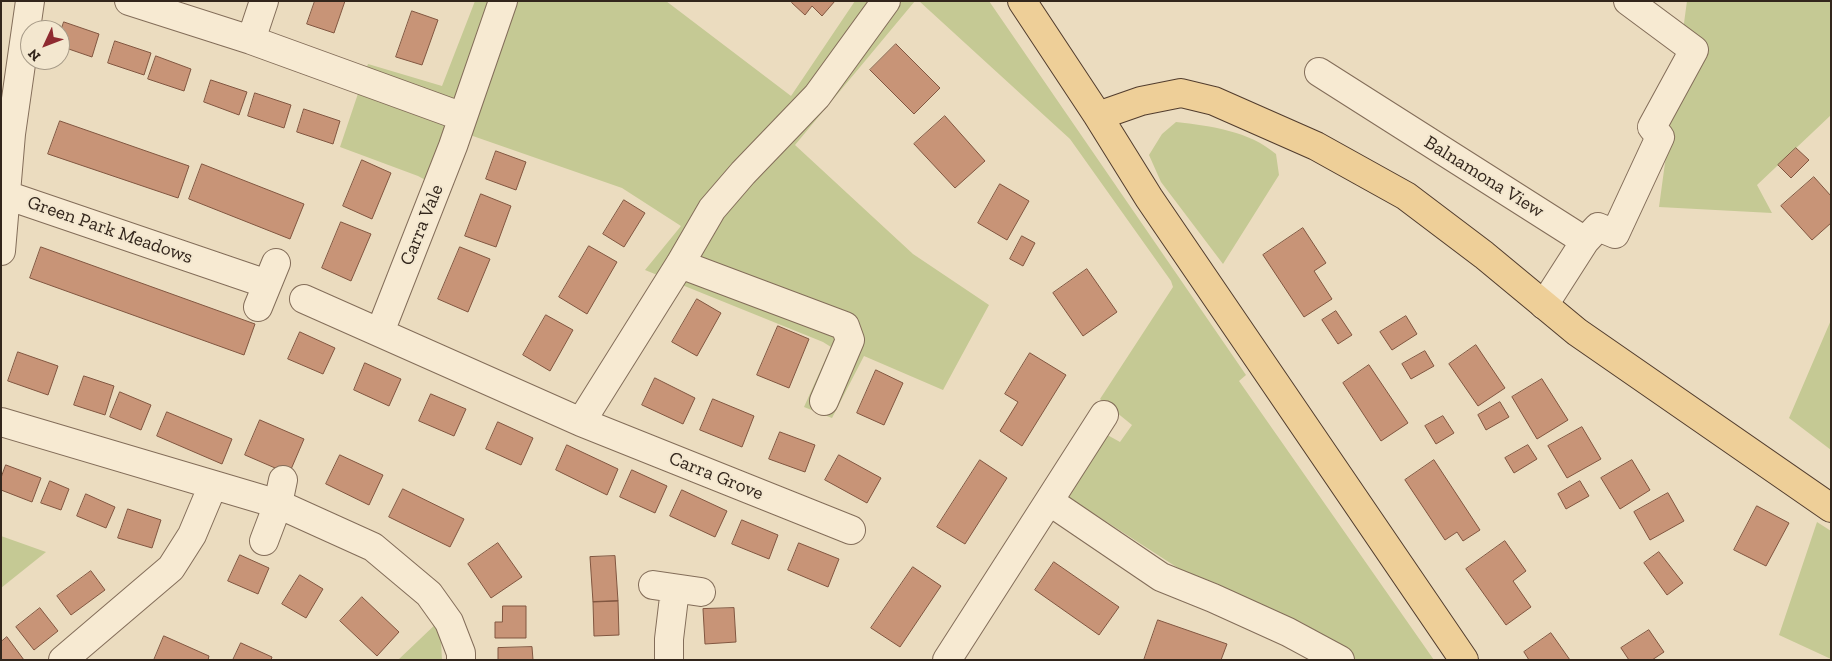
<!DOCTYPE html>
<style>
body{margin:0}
#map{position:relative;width:1832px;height:661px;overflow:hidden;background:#ebdcbf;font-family:"Zilla Slab",serif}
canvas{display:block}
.frame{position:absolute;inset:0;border:2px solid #33261c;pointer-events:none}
.north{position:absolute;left:20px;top:20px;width:50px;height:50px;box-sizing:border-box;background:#f3e7cf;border:1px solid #a69a87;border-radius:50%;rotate:227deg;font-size:14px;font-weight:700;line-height:20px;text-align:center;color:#33261c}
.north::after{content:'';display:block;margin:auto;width:18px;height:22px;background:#8f2b31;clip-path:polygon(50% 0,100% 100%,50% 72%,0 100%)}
</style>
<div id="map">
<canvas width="1832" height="661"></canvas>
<div class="frame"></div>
<div class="north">N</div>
</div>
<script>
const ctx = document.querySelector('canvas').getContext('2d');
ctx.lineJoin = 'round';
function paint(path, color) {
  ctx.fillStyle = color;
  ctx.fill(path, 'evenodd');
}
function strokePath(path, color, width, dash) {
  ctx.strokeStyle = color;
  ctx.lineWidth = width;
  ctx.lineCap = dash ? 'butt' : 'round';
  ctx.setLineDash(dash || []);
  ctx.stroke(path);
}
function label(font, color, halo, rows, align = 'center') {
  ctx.font = font + ' "Zilla Slab",serif';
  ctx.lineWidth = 4;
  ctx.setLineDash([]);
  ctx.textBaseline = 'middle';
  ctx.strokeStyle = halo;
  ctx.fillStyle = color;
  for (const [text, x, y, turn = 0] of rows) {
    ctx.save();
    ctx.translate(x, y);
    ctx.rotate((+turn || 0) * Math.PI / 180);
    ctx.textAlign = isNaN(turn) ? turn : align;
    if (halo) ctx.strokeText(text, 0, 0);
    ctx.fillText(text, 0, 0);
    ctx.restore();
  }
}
paint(new Path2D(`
 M475 1H666L791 96 855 1H915L795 145 913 254 989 305 943 390 864 356 832 418 804 407 831 347 823 342 645 270 681 226 622 188 470 135 450 193 418 176 340 147 368 64 442 86Z
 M919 1H989L1246 375 1239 381 1434 660H1352L1303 623 1181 570 1062 493 1102 432 1120 442 1132 425 1100 399 1173 287 1171 281 1070 139Z
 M1687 1H1831V115L1757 185 1772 213 1659 207Z
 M1176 122C1211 126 1249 131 1276 154L1279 175 1223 264 1161 182 1149 155 1162 134Z
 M1831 320V450L1789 418Z
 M1817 522 1831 531V659L1779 635Z
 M1 536 46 552 1 588Z
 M440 620 442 660H398Z`), '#c5c994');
const building = new Path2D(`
 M315 1H345L334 33 307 24Z
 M793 1H835L822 16 812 6 805 15 792 3Z
 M412 11 438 20 422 65 396 57Z
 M64 22 99 34 92 57 60 46V33Z
 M115 41 151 53 144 75 108 63Z
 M896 44 940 88 914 114 870 70Z
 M156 56 191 69 184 91 148 79Z
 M211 80 247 92 239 115 204 102Z
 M255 93 291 105 284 128 248 116Z
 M304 109 340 121 333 144 297 132Z
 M945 116 985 161 955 188 914 144Z
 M60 121 189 166 178 198 48 154Z
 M1796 148 1809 160 1791 178 1778 165Z
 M496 151 526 162 516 190 486 179Z
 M362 160 391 173 372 219 343 206Z
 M202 164 304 204 290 239 189 199Z
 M1814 177 1831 196V223L1812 240 1781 206Z
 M1000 184 1029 201 1007 240 978 223Z
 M481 194 511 206 496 247 465 236Z
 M624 200 645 213 624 247 603 234Z
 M341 222 371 234 351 281 322 268Z
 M1303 228 1326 263 1314 271 1332 299 1304 317 1263 255Z
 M1022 236 1035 243 1023 266 1010 259Z
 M589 246 617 262 587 314 559 297Z
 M41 247 255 324 244 355 30 278Z
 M460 247 490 259 468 312 438 299Z
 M1087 269 1117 312 1083 336 1053 293Z
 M697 299 721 313 697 356 672 342Z
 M1336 311 1352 335 1338 344 1322 320Z
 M546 315 573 330 550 371 523 355Z
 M1406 316 1417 334 1392 350 1380 332Z
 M778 326 809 339 789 388 757 375Z
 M300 332 335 348 323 374 288 359Z
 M1476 345 1505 388 1478 406 1449 364Z
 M1425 351 1434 366 1411 379 1402 364Z
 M18 352 58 366 48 395 8 381Z
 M1030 353 1066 375 1022 446 1000 431 1018 402 1005 394Z
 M365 363 401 379 389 406 354 390Z
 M1369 365 1408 423 1381 441 1343 383Z
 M876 370 903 383 884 425 857 413Z
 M84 376 114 386 105 415 74 405Z
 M655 378 695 398 683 424 642 405Z
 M1542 379 1568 420 1537 439 1512 397Z
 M120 392 151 405 141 430 110 417Z
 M431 394 466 409 454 436 419 421Z
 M713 399 754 416 742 447 700 430Z
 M1500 402 1509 417 1486 430 1478 415Z
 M167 412 232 439 222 464 157 436Z
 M1443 416 1454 433 1436 444 1425 426Z
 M260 420 304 439 289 474 245 455Z
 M498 422 533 438 521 465 486 449Z
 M1582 427 1601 459 1567 478 1548 446Z
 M780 432 815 445 805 472 769 459Z
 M567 445 618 469 607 495 556 470Z
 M1528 445 1537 459 1514 473 1505 458Z
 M340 455 383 475 369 505 326 484Z
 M839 455 881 478 867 503 825 480Z
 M980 460 1007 478 965 544 937 527Z
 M1434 460 1480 530 1463 541 1457 532 1445 540 1405 480Z
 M1632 460 1650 490 1620 509 1601 478Z
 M6 465 41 478 32 502 1 490V478Z
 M632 470 667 486 655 513 620 497Z
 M50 481 69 489 61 510 41 503Z
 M1580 481 1589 496 1566 509 1558 494Z
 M403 489 464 519 450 547 389 517Z
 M682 490 727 511 715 537 670 516Z
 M1668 493 1684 521 1650 540 1634 512Z
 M86 494 115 507 106 528 77 516Z
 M1757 506 1789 523 1766 566 1734 550Z
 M128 509 161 520 152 548 118 538Z
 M742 520 778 535 769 559 732 544Z
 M1505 541 1526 571 1513 581 1531 607 1506 625 1466 569Z
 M498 543 522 577 491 598 468 564Z
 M799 543 839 559 828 587 788 570Z
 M1659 552 1683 583 1667 595 1644 563Z
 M240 555 269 568 258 594 228 581Z
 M615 556 618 601 593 602 590 557Z
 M1054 562 1119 607 1099 635 1035 590Z
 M913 567 941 586 900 647 871 628Z
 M91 571 105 590 71 615 57 596Z
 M300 575 323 589 306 618 282 604Z
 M362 597 399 632 377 656 340 621Z
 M618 601 619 635 594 636 593 602Z
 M503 606H526V638H495V622H502Z
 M40 608 58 631 34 650 16 627Z
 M734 608 736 642 705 644 703 609Z
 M1158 620 1227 644 1221 660H1144Z
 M1649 630 1664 652 1652 660H1629L1621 648Z
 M1551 633 1570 660H1529L1524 652Z
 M164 636 209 656 208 660H154Z
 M7 637 24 660H1V642Z
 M241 643 272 657 271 660H233Z
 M532 647 533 660H498V648Z`);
paint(building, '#c89477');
strokePath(building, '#815640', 1);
const minor = new Path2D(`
 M129 1 251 40 463 117
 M251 40 264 1
 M1319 72 1585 241 1544 305
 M6 195 267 284
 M1585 241 1598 227 1615 234 1660 137 1652 127 1694 50 1628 1
 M1 251 11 134 30 1
 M680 264 845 326 850 340 824 401
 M304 299 581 422 851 530
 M258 307 276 263
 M380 332 453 146 503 1
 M1 422 278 504 373 547 429 594 449 622 461 653V660
 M581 422 680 264 712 209 743 173 817 96 886 1
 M1049 501 1104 415
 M264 541 278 504 283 480
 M653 585 701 592
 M63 660 171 568 192 535 213 485
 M669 660V639L675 589
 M947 660 1049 501 1161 577 1213 598 1288 632 1340 660`);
const major = new Path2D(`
 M1022 1 1098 116 1149 198 1464 660
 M1098 116 1141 101 1181 93 1214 101 1316 146 1406 196 1484 255 1577 332 1831 508`);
strokePath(minor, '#836d59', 30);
strokePath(major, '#513c2d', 30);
strokePath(minor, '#f7ead2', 28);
strokePath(major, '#eecf98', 28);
label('19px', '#33261c', '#f3e7cf', [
 ["Balnamona View",1484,177,32],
 ["Carra Vale",422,225,-68],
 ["Green Park Meadows",110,230,19],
 ["Carra Grove",716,476,22]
]);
</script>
